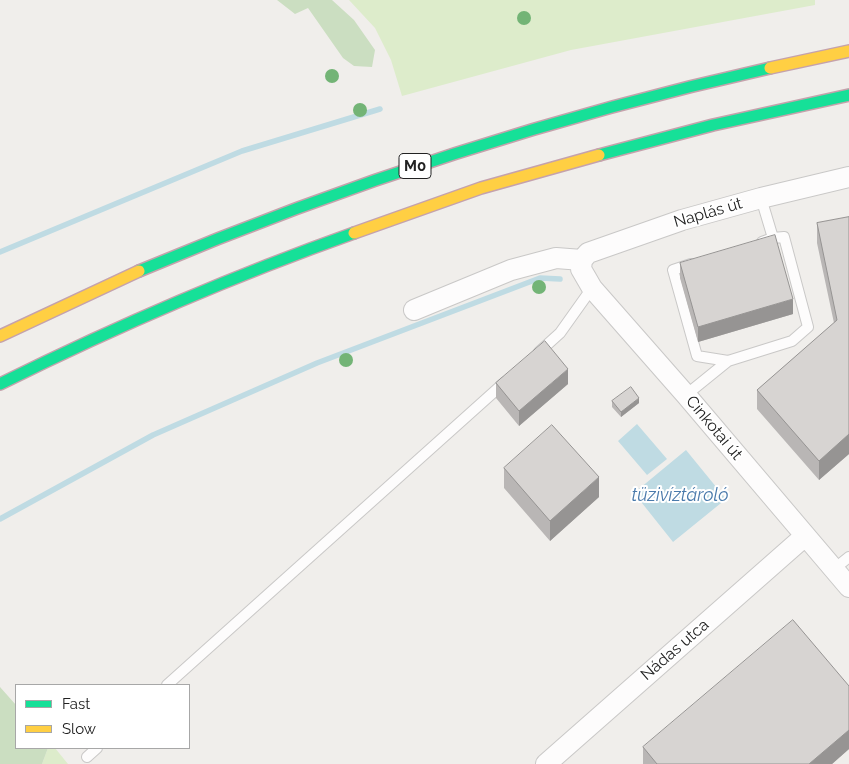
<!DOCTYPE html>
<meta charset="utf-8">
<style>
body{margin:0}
#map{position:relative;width:849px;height:764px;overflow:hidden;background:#f0eeeb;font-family:Raleway,sans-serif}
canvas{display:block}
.legend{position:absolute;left:15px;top:684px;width:175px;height:65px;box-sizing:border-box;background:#fff;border:1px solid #a7a7a7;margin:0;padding:6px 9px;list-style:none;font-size:15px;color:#222}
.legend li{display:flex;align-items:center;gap:10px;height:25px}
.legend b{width:25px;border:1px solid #a7a7a7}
</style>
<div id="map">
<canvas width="849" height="764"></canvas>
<ul class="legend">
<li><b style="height:6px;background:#16e098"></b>Fast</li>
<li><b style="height:6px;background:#ffcf43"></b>Slow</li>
</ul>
</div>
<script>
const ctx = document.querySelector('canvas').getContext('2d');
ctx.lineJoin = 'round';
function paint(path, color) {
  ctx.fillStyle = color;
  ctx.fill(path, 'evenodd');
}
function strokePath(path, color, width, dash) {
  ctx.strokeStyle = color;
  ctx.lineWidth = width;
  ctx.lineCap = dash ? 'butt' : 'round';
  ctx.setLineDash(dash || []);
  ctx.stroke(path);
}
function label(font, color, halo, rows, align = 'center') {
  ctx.font = font + ' Raleway,sans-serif';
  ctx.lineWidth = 4;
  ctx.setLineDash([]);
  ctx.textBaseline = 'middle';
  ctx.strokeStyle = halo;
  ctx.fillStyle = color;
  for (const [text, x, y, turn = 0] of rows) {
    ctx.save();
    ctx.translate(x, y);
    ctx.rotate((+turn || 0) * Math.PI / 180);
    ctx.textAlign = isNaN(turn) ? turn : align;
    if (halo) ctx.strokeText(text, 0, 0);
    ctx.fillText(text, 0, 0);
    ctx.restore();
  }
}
paint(new Path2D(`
 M349 0H815V5L571 50 402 96 391 60 375 28Z
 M48 748H55L68 764H42Z`), '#ddeccb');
paint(new Path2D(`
 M277 0H332L354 20 375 50 372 67 354 66 343 58 308 8 295 14Z
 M0 687 16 705V748H48L42 764H0Z`), '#cbdec1');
paint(new Path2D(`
 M637 424 667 459 647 475 618 441Z
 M686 450 726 499 673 542 634 493Z`), '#bfdbe3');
strokePath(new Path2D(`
 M0 252 242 151 380 109
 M0 519 153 435 317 363 540 278 560 279`), '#bfdbe3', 5.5);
const lane = new Path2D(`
 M761 198 773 238 762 242
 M691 264 673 270 697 356 728 361
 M539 352 560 333 592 288
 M686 395 728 361 792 341 808 327 784 237 773 238
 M834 569 849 557
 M167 685 505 382
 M87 757 97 748`);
const street = new Path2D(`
 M849 177 761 198 682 220 588 253 582 260 581 269 592 288 686 395 849 587
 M414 310 511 270 556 258 582 260
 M546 764 805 536`);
const fast = new Path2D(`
 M599 155 713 125 849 95
 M139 271C343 185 554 116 770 68
 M0 384C115 327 233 276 354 233`);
const slow = new Path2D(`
 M770 68 849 51
 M354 233 481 188 599 155
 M0 336 139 271`);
strokePath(lane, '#c9c8c7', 12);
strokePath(street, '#c9c8c7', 22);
strokePath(fast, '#c5a2ac', 14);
strokePath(slow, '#c5a2ac', 14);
strokePath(lane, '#fdfcfc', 10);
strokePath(street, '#fdfcfc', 20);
strokePath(fast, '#16e098', 11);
strokePath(slow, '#ffcf43', 11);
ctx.fillStyle = '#73b476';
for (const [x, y] of [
 [524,18],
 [332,76],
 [360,110],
 [539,287],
 [346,360]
]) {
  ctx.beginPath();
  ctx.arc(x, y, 7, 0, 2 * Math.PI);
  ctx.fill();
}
paint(new Path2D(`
 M849 217V454L819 480 757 409V390L834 323 817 243V223Z
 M680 263 793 314 698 342 680 278Z
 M496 383 568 384 519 426 496 398Z
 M612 401 639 403 621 417 612 407Z
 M504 468 599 497 550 541 504 488Z
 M849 686V749L832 764H643V747Z`), '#b9b6b5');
paint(new Path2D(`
 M793 299V314L698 342V327Z
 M568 369V384L519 426V411Z
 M639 398V403L621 417V412Z
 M849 434V454L819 480V461Z
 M599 477V497L550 541V521Z
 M849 730V749L832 764H809Z`), '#969493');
const building = new Path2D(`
 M849 217V434L819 461 757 390 837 320 817 223Z
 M775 235 793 299 698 327 680 263Z
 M545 341 568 369 519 411 496 383Z
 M631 387 639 398 621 412 612 401Z
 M552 425 599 477 550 521 504 468Z
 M793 620 849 686V730L809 764H657L643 747Z`);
paint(building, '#d7d4d2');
strokePath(building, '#969493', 1);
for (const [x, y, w] of [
 [415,166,32]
]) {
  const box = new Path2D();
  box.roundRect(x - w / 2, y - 12.5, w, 25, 4);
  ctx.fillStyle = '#fff';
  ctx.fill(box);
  strokePath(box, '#222', 1);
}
label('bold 15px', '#222', null, [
 ["M0",415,166]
]);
label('16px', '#222', '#fff', [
 ["Naplás út",708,213,-16],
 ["Cinkotai út",714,428,50],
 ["Nádas utca",675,650,-41]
]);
label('italic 18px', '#4a7aab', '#fff', [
 ["tüzivíztároló",680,496]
]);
</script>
